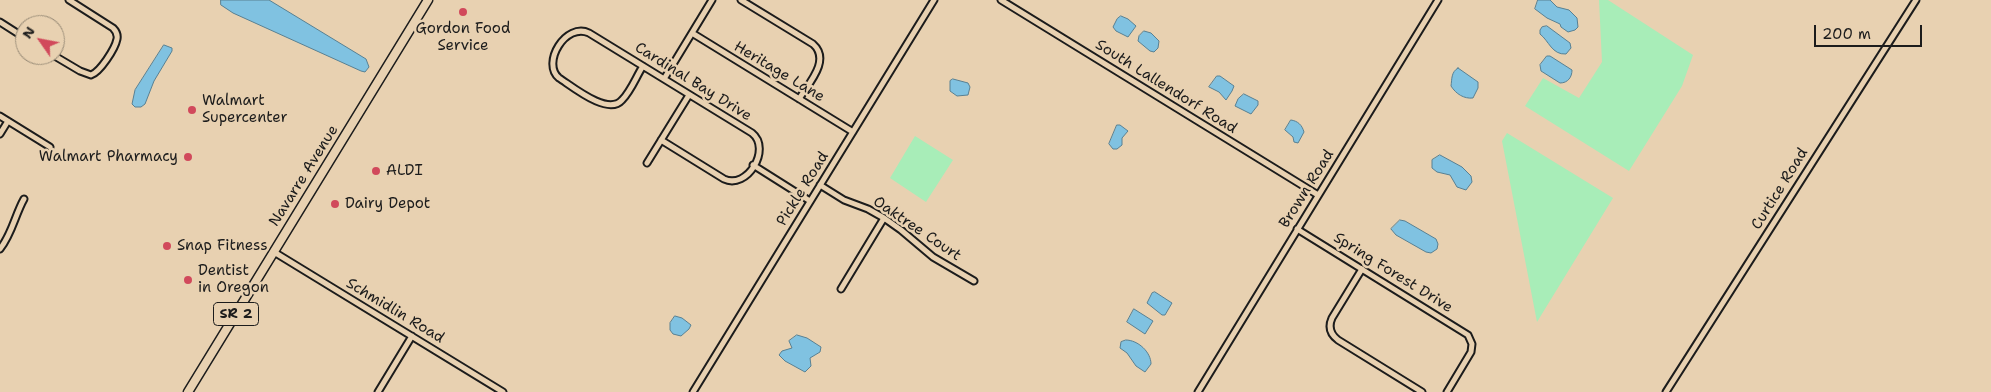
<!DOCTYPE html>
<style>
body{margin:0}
#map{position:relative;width:1991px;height:392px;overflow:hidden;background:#e8d1b1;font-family:"Shantell Sans",sans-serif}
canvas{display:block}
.north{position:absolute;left:15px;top:15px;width:50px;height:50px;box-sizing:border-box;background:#e8d1b1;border:1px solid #968975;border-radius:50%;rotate:303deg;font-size:14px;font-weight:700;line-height:20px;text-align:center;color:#1c1c1c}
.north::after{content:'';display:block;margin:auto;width:18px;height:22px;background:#d1495b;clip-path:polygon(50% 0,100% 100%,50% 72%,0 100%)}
.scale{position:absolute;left:1814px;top:25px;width:108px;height:22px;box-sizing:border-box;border:2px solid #1c1c1c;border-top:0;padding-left:6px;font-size:15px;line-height:18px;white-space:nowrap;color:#1c1c1c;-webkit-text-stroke:4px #e8d1b1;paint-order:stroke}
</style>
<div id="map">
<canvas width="1991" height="392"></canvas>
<div class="north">N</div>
<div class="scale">200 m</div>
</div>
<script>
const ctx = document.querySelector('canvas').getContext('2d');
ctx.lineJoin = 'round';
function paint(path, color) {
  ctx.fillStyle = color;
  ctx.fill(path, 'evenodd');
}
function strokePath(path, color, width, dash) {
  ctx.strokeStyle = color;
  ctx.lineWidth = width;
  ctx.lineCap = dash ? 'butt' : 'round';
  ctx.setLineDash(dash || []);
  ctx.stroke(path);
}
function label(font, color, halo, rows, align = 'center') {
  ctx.font = font + ' "Shantell Sans",sans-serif';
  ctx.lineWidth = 5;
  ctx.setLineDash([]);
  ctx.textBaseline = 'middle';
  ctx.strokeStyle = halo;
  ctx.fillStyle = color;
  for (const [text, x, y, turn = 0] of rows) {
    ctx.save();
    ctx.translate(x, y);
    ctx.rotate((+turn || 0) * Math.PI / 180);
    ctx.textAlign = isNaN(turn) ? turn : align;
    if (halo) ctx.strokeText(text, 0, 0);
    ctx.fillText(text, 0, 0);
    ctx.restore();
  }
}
paint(new Path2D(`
 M1599 0H1608L1693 55 1682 86 1629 171 1525 106 1543 78 1579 98 1602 62Z
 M1507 133 1613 198 1537 322 1502 141Z
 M915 136 953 160 926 202 890 178Z`), '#a8edb8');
const water = new Path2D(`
 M221 0H269L366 59 369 67 365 72 361 71 233 13 221 5Z
 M1538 0H1550L1557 7 1569 10 1577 18 1578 27 1575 30 1568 32 1561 27 1560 24 1547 18 1535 9Z
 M1121 16 1128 19 1136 26 1128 37 1116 31 1113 27 1117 19Z
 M1547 26 1570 43 1571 48 1566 54C1552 55 1549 41 1540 34V30L1542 27Z
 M1144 31 1151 33 1159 41 1158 48 1154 52 1150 51 1138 41 1139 36Z
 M164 45 172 48V51L154 81 145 104 141 107H135L132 104 135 90Z
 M1547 56H1550L1572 70C1572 77 1568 83 1560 83L1541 71 1540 65Z
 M1458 68 1478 82V88L1473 98C1464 99 1456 94 1451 86 1452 79 1451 72 1458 68Z
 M1217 76H1220L1234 86 1232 91 1226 100 1219 92 1209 87Z
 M953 79 968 83 970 87 968 95 957 96 950 91V81Z
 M1244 94 1258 101V105L1251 114 1235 106 1238 99Z
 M1291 120C1298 121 1302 125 1304 132L1298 143 1294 142 1293 137 1285 130Z
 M1117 125H1120L1128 131 1122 138V145L1117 149H1113L1109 144Z
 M1440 155 1462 167 1471 176 1472 182 1466 190 1457 187 1450 175 1437 172 1432 168V160Z
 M1400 220 1405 221 1436 239 1438 244 1437 249 1431 253 1426 252 1396 235 1391 229Z
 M1155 292 1172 303 1165 315H1162L1147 303 1152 293Z
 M1134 309 1153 321 1145 334 1127 322Z
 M675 316 682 318 691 325 689 329 681 336 673 334 670 330V323Z
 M797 335 807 338 821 347 820 352 810 358 811 366 805 372 785 361 779 355 782 351 792 348 789 341Z
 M1126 340C1138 340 1151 352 1151 364L1145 372 1136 366 1127 353 1120 348 1121 342Z`);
paint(water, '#80c2e1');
strokePath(water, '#588092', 1);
const minor = new Path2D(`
 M741 0 813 44C831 60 809 83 799 99
 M1001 0 1318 195
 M0 22 25 38
 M692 33 853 132
 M53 55 80 71 91 75C100 72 115 49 117 39 118 34 116 31 113 28L69 0
 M643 66C636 77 631 91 622 100 608 116 573 87 559 78 541 63 566 22 589 33L752 133C772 149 747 190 724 179L661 140
 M664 79 712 0
 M0 116 50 147
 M0 134 8 121
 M647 163 689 95
 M753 165 810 201
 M820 185 844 200 868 209 884 218 901 230 933 257 974 281
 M1297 229 1468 335 1472 344 1471 352 1447 392
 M0 249C12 234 15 215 24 199
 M274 252 503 392
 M1362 269 1332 318C1328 327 1330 334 1338 340L1422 392
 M841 289 884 218
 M378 392 412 336
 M693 392 934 0
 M1198 392 1438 0
 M1666 392 1916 0`);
const highway = new Path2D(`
 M188 392 428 0`);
strokePath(minor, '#1c1c1c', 9);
strokePath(highway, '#1c1c1c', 11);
strokePath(minor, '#e8d1b1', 5);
strokePath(highway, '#e8d1b1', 8);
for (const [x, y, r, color] of [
 [463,12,5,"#d1495b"],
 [192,110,5,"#d1495b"],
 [188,157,5,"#d1495b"],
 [376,171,5,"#d1495b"],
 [335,204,5,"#d1495b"],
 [167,246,5,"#d1495b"],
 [188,280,5,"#d1495b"]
]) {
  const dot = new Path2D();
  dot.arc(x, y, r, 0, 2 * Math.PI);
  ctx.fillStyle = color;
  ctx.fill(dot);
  strokePath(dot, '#e8d1b1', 2);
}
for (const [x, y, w] of [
 [236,314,45]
]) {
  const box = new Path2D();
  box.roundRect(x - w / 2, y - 11.5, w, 23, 4);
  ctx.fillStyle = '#e8d1b1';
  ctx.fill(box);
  strokePath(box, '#1c1c1c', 1);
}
label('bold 14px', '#1c1c1c', null, [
 ["SR 2",236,314]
]);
label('15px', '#1c1c1c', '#e8d1b1', [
 ["Gordon Food",463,29,"center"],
 ["Service",463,46,"center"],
 ["Walmart",202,101],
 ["Supercenter",202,118],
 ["Walmart Pharmacy",178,157,"right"],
 ["ALDI",386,171],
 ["Dairy Depot",345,204],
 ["Snap Fitness",177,246],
 ["Dentist",198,271],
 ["in Oregon",198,288]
], 'left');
label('15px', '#1c1c1c', '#e8d1b1', [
 ["Heritage Lane",779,72,31],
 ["Cardinal Bay Drive",693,82,32],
 ["South Lallendorf Road",1166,87,32],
 ["Navarre Avenue",304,176,-58],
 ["Pickle Road",803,189,-58],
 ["Brown Road",1307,189,-58],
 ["Curtice Road",1780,189,-58],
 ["Oaktree Court",917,229,34],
 ["Spring Forest Drive",1393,273,32],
 ["Schmidlin Road",395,311,31]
]);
</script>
